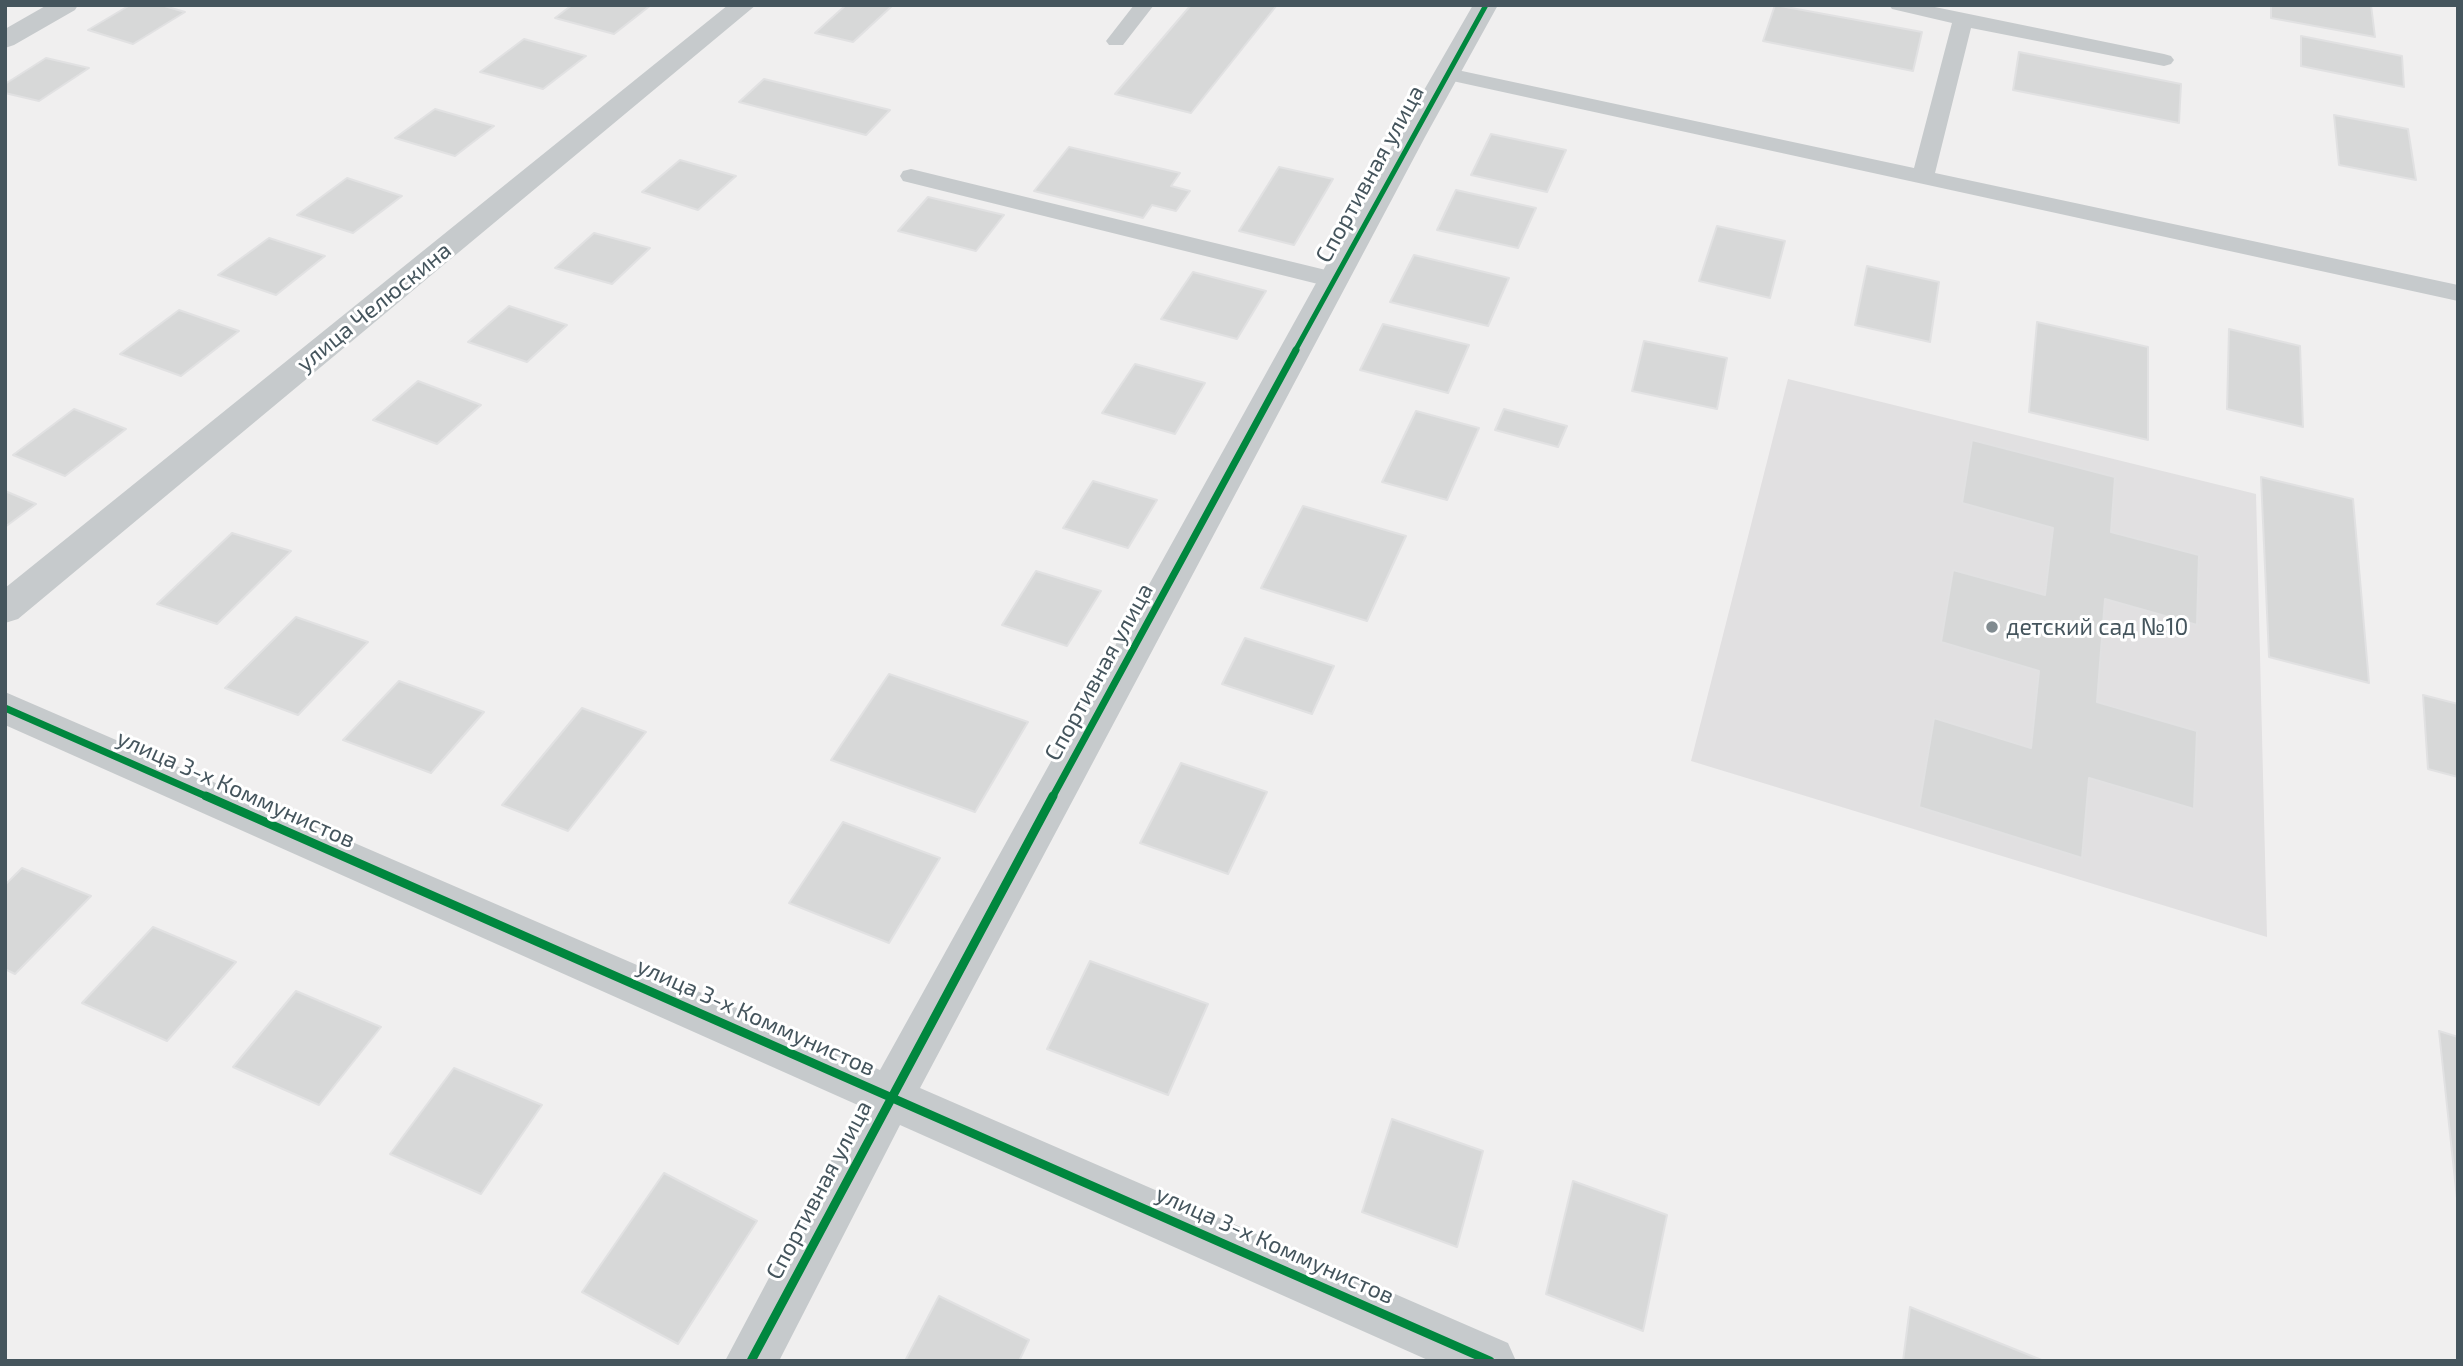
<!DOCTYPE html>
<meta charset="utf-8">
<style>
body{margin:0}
#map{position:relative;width:2463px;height:1366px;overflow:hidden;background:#f0efef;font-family:"Exo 2",sans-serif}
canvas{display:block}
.frame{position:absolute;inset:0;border:7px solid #45555d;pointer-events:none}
</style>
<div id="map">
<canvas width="2463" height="1366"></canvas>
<div class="frame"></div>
</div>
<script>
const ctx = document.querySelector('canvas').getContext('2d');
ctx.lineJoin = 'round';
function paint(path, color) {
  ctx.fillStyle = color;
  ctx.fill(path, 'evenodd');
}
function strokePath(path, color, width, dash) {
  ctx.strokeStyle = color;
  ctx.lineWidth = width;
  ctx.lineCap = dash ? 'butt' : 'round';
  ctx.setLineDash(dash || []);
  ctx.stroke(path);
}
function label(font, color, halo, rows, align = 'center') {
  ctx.font = font + ' "Exo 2",sans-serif';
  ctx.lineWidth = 6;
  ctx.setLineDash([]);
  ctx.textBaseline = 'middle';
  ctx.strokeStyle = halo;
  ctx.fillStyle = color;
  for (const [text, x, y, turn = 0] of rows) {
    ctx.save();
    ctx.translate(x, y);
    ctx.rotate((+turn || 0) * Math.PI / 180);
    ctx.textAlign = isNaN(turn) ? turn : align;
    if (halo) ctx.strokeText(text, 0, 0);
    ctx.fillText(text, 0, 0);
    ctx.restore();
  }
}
paint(new Path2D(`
 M1788 379 2256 494 2267 937 1691 761Z`), '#e1e0e1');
const building = new Path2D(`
 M130 5H161L185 12 133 44 88 30Z
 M572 5H651L614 34 555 18Z
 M846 5H893L853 42 815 33Z
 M1191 5H1277L1191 113 1115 94Z
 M1775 5 1922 32 1913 71 1763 41Z
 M2271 5H2371L2375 37 2271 18Z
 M2301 36 2402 56 2404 87 2301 66Z
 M524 39 586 56 543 89 480 72Z
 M2019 52 2181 84 2179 123 2013 90Z
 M46 58 89 68 39 101 5 93V84Z
 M764 79 890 110 866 135 739 102Z
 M435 109 494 126 455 156 395 138Z
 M2334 115 2408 129 2416 180 2339 165Z
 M1491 134 1566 150 1547 192 1471 175Z
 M1069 147 1180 173 1171 186 1190 191 1176 211 1152 205 1143 218 1034 191Z
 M680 160 736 176 698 210 642 192Z
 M1279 167 1333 179 1294 245 1239 231Z
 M347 178 402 196 353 233 297 215Z
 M1456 190 1536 208 1518 248 1437 230Z
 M928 197 1004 215 976 251 898 231Z
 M1717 226 1785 241 1770 298 1699 281Z
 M594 233 650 248 612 284 555 268Z
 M269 238 325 256 276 295 218 275Z
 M1414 255 1509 278 1488 326 1390 302Z
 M1867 266 1939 282 1930 342 1855 325Z
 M1193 272 1266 291 1237 339 1161 319Z
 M509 306 567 325 527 362 468 342Z
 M179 310 239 331 181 376 120 354Z
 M2037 322 2148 347V440L2029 412Z
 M1383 324 1469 345 1448 393 1360 370Z
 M2229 329 2300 346 2303 427 2227 409Z
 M1644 341 1727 358 1717 409 1632 391Z
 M1135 364 1205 383 1175 434 1102 413Z
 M418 381 481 405 437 444 373 420Z
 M74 409 126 429 65 476 13 455Z
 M1504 409 1567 426 1558 447 1495 430Z
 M1416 411 1479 428 1447 500 1382 482Z
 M1972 440 2115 477 2111 532 2199 555 2197 625 2105 599 2097 702 2197 731 2194 809 2089 778 2082 858 1919 807 1934 718 2031 748 2039 671 1941 642 1953 570 2045 595 2053 528 1962 503Z
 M2261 477 2353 499 2369 683 2269 657Z
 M1093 481 1157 500 1128 548 1063 528Z
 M5 491 36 504 5 527Z
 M1303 506 1406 536 1367 621 1261 588Z
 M232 533 291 551 217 624 157 604Z
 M1036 571 1101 591 1067 646 1002 625Z
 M296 617 368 642 298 715 225 688Z
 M1245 638 1334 666 1312 714 1222 684Z
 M889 674 1028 722 975 812 831 760Z
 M399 681 484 712 431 773 343 740Z
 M2423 695 2458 704V777L2428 769Z
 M582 708 646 732 568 831 502 805Z
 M1181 763 1267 792 1228 874 1140 843Z
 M843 822 940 858 889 943 789 903Z
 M22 868 91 896 15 974 5 969V885Z
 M153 927 236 962 167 1041 82 1003Z
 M1090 961 1208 1004 1168 1095 1047 1049Z
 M296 991 381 1027 319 1105 233 1067Z
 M2439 1031 2458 1037V1208Z
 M454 1068 542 1105 481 1194 390 1154Z
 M1392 1119 1483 1151 1457 1247 1362 1212Z
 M664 1173 757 1221 678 1344 582 1292Z
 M1573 1181 1667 1215 1643 1331 1546 1294Z
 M939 1296 1029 1340 1019 1361H905Z
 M1910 1307 2044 1361H1903Z`);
paint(building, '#d7d8d8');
strokePath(building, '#e1e1e2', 2);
paint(new Path2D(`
 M1134 5H1154L1123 45H1109L1106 41Z
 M1889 5H1925L2164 54 2171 56 2174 60 2171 64 2164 66 1971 28 1935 173 2458 285V301L1448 80 1441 78 1438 74 1441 70 1448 68 1914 168 1952 23 1892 9Z
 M911 169 1334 272 1342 275 1346 280 1342 285 1334 288 903 181 900 176 903 171Z`), '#c6cacc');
paint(new Path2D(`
 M47 5H78L75 10 14 45 5 48V29Z
 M728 5H756L18 619 5 623V588Z
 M1473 5H1498L1425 137 920 1088 1508 1343 1516 1361H1430L900 1125 779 1361H725L860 1106 5 725V692L880 1070 1397 137Z`), '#c6cacc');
strokePath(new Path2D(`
 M1295 351 1486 5`), '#00873e', 5);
strokePath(new Path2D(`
 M5 708 210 798
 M1052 798 1296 350`), '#00873e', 7);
strokePath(new Path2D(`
 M206 796 1490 1361
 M751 1361 1053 796`), '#00873e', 9);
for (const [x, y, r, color] of [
 [1992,627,7,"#818b90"]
]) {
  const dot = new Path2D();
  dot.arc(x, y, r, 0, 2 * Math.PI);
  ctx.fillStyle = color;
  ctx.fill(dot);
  strokePath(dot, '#fff', 2.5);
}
label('23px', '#45555d', '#fff', [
 ["Спортивная улица",1370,174,-61],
 ["улица Челюскина",374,307,-39],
 ["Спортивная улица",1099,672,-61],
 ["улица 3-х Коммунистов",236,789,24],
 ["улица 3-х Коммунистов",756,1017,24],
 ["Спортивная улица",819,1190,-62],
 ["улица 3-х Коммунистов",1275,1245,24]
]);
label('23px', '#45555d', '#fff', [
 ["детский сад №10",2006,627]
], 'left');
</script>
